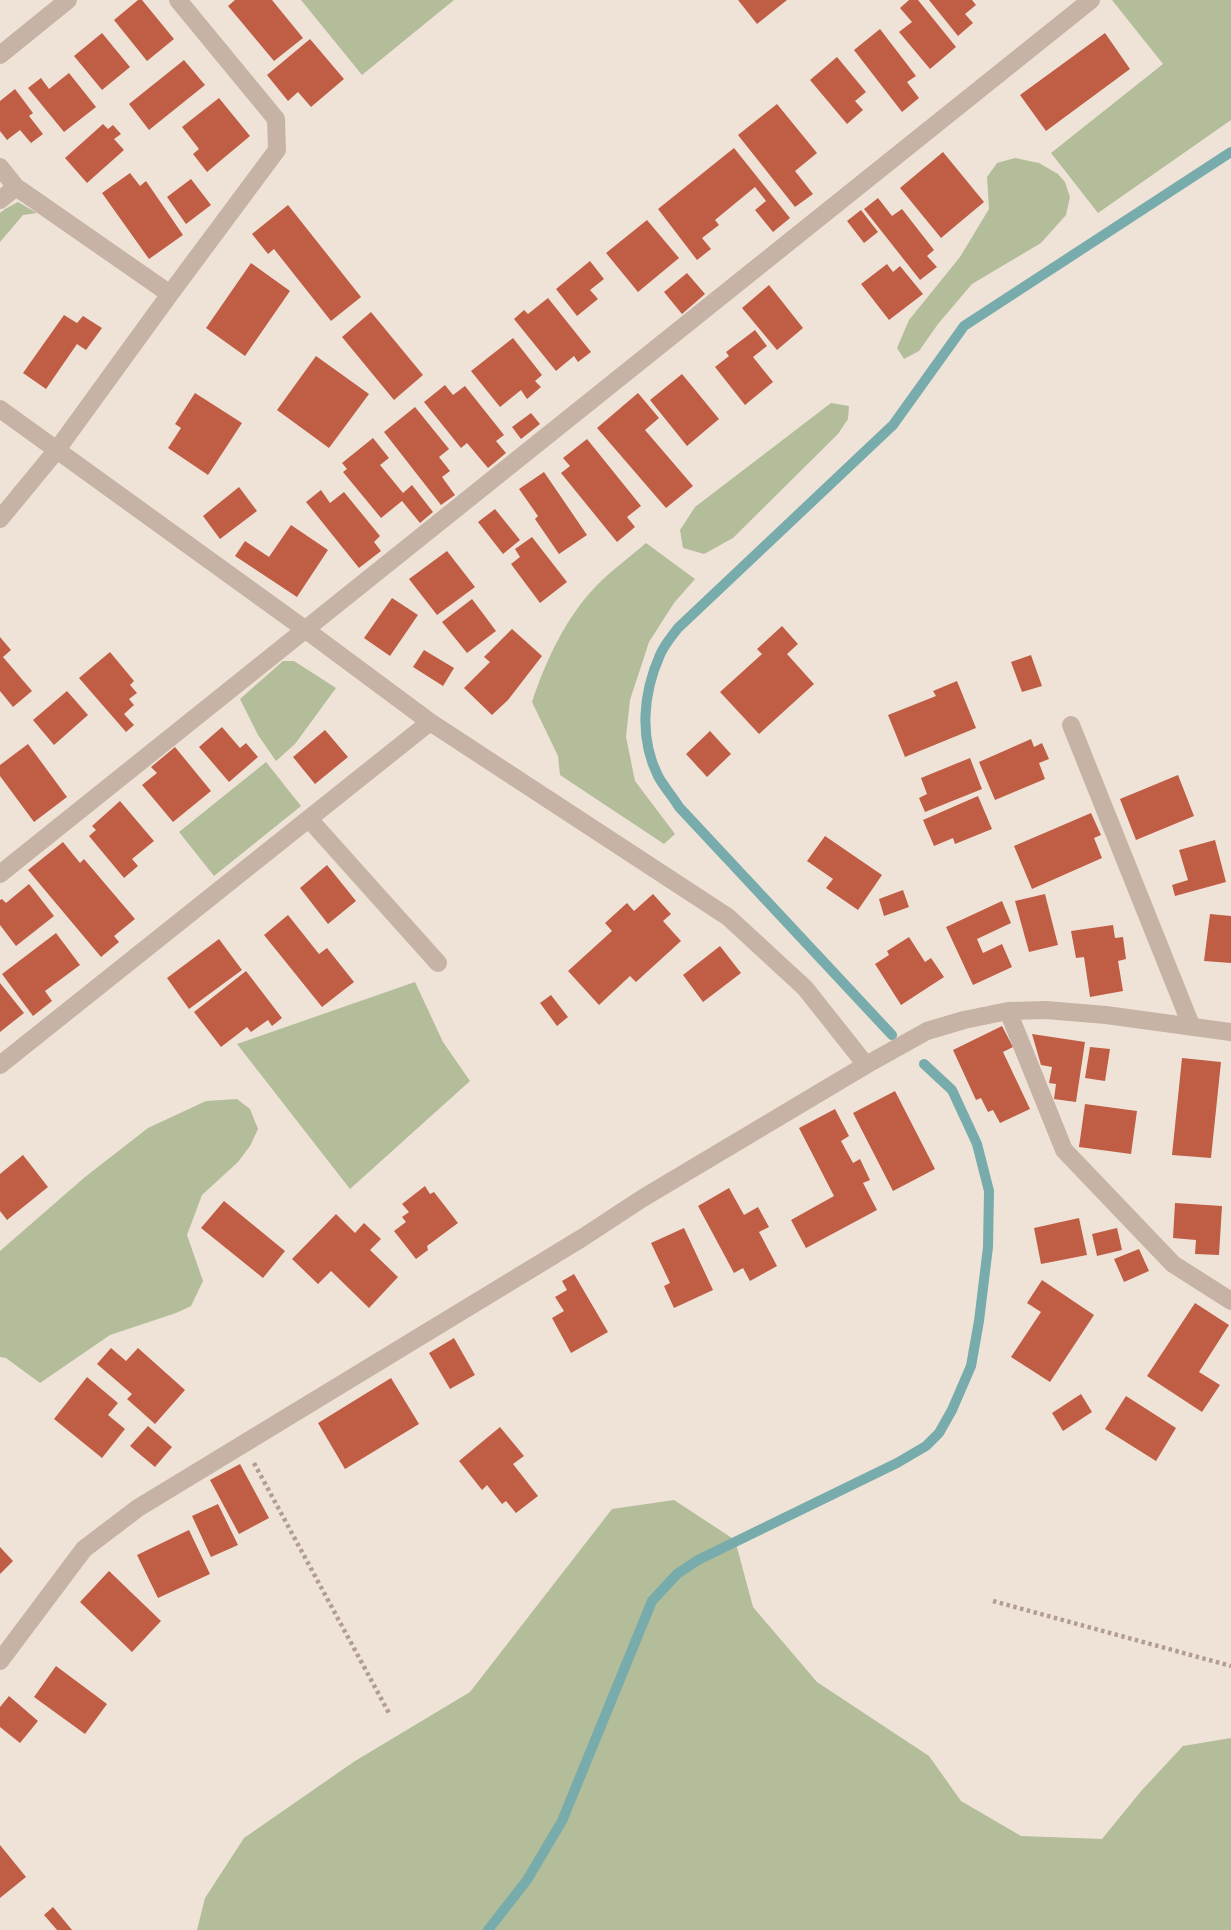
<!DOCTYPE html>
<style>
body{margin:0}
canvas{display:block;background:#efe3d8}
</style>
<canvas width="1231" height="1930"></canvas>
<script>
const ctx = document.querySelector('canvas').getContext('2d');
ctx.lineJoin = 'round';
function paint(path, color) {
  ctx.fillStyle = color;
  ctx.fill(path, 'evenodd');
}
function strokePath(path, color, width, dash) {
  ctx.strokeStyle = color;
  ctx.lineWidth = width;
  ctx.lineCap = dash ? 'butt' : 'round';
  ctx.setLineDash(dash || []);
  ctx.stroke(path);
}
paint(new Path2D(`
 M301 0H454L362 75Z
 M1112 0H1231V120L1098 213 1051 153 1163 64Z
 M1015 158 1039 163 1058 174 1065 182 1070 197 1066 215 1041 243 972 284 938 324 919 351 904 359 897 348 909 320 960 257 989 209 987 177 997 163Z
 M18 202 37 213 23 215 0 242V213L5 209Z
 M831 403 849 406 848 419 838 434 733 538 704 554 683 548 680 530 695 507Z
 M646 543 695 579 674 603 649 642 630 700 626 737 635 781 675 834 664 844 560 775 558 756 532 702C546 660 566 617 597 585 612 570 630 557 646 543Z
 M283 661H294L336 688 295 744 276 761 258 735 240 699Z
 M266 762 301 806 214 876 179 832Z
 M415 982 443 1042 470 1081 350 1189 237 1044Z
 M237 1099 250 1109 258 1129 250 1146 238 1162 202 1195 187 1235 203 1281 191 1306 176 1313 110 1335 40 1383 6 1358 0 1357V1251L85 1177 148 1128 206 1101Z
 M674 1500 735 1540 753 1607 817 1682 929 1756 961 1801 1021 1836 1102 1839 1142 1790 1183 1746 1231 1738V1930H197L205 1898 244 1838 355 1761 470 1692 612 1509Z`), '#b3bd99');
strokePath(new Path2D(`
 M892 1035 679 807C673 797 664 787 658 776 639 738 643 693 660 655 664 645 672 636 678 628L893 425 964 326 1231 152
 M488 1930 527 1880 562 1821 652 1601 677 1574 698 1560 897 1463 926 1446 939 1433 952 1410 971 1366 979 1321 988 1247 989 1191 977 1144 952 1090 924 1064`), '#78abab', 10);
paint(new Path2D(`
 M138 0H142L174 39 147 61 114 20Z
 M235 0H272L303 38 274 61 228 6Z
 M738 0H787L757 24Z
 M909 0H918L956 47 930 69 899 32 912 22 900 8Z
 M929 0H972L976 5 965 14 973 23 958 36Z
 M880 29 916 76 907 82 919 98 902 112 854 50Z
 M102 33 130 67 102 90 74 56Z
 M1105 33 1130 69 1046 131 1020 95Z
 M310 39 344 79 311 107 298 92 288 101 267 75Z
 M837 57 866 92 855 101 863 110 847 124 810 80Z
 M184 60 205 85 149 130 129 104Z
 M69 73 96 107 64 132 28 88 41 78 49 89Z
 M15 89 33 113 29 116 43 134 31 143 20 130 7 140 0 131V101Z
 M219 98 250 136 207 172 193 154 199 149 182 127Z
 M777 104 817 153 795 171 813 194 795 207 738 135Z
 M103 124 108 129 113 125 121 134 114 139 124 150 87 183 65 158Z
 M734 148 790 218 773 232 755 210 766 201 755 187 715 220 719 225 702 238 711 249 697 260 658 209Z
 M943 152 984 202 941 238 900 188Z
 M130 173 140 186 146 181 183 235 149 259 102 193Z
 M191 179 211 205 186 224 167 197Z
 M878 198 892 216 902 209 934 250 927 256 937 267 920 280 864 209Z
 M288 205 361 297 331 321 274 249 268 254 252 234Z
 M861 210 878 232 864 243 847 221Z
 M647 220 679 258 638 292 606 253Z
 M590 261 604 279 590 290 598 299 577 316 556 289Z
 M251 263 290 291 245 356 206 328Z
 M887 264 893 272 900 266 923 294 889 320 861 284Z
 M687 273 705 294 682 314 664 292Z
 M769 285 803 328 777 350 742 308Z
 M548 298 591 352 578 362 574 356 556 371 514 319 524 310 528 314Z
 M371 312 423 375 394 400 342 337Z
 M64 315 77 323 83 316 102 328 86 350 77 344 46 389 23 373Z
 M755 330 767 346 753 357 773 382 745 405 715 367 729 356 726 352Z
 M513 338 542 375 535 381 541 387 527 399 521 390 500 407 471 371Z
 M316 356 369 394 329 448 277 410Z
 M682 374 719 419 687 446 650 400Z
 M445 385 453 395 465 386 504 435 496 441 506 453 488 468 467 443 461 448 424 402Z
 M195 393 242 423 208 475 168 448 181 428 175 424Z
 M638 393 659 418 645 430 693 486 666 508 597 428Z
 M415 407 449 449 439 457 450 471 442 477 455 495 441 505 384 432Z
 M531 413 540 424 521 439 512 427Z
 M373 438 389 458 380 465 403 493 412 485 433 512 420 523 402 501 381 518 343 472 347 469 342 463Z
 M587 439 641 506 627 517 635 527 617 542 561 473 570 466 563 458Z
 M544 472 587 535 559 554 535 519 538 516 519 489Z
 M239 487 257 511 220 539 203 516Z
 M321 490 330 503 344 492 380 536 374 542 381 551 359 568 306 502Z
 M495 509 520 540 503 554 478 522Z
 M291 525 328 550 297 597 235 556 245 541 269 557Z
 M532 537 567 582 540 603 511 564 520 557 515 549Z
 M447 551 475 587 437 615 409 579Z
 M392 598 418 615 390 656 364 638Z
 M472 599 496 631 467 653 442 622Z
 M782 626 798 644 787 654 814 684 759 734 720 692 762 654 757 649Z
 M512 629 542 656 508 700 492 715 464 688 490 662 484 657Z
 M0 637 11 650 3 657 32 691 13 707 0 691Z
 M424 650 454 668 443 686 413 667Z
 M110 652 134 681 130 685 137 693 129 699 134 705 124 714 134 725 126 732 79 678Z
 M1031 655 1042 686 1022 692 1011 662Z
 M957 681 976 728 905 757 888 715 936 696 933 691Z
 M67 691 88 715 54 745 33 720Z
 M222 727 240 748 246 743 258 757 229 782 199 747Z
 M325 730 348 757 315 784 293 757Z
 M710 731 731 754 707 777 686 754Z
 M1031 739 1034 747 1042 743 1049 759 1039 763 1045 779 995 800 979 762Z
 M28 744 67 797 34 822 0 776V765Z
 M175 747 211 791 173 822 142 785 157 773 151 767Z
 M970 758 982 789 925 812 919 798 927 794 921 778Z
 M1178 775 1194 816 1136 840 1120 799Z
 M978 796 992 829 955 844 953 838 934 846 923 820Z
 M120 801 154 841 132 859 138 866 124 878 89 836 96 830 92 826Z
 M1091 813 1101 835 1094 838 1102 858 1032 889 1014 846Z
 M825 836 882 875 858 910 826 888 833 879 807 861Z
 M1215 840 1226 882 1175 896 1172 885 1188 880 1179 850Z
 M63 842 80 863 84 859 135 919 114 936 119 942 101 957 28 870Z
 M327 865 356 901 328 924 300 888Z
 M29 884 54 916 16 946 0 925V900L2 899 6 903Z
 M903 890 909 907 884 916 879 899Z
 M653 894 671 914 663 921 681 941 636 982 630 976 599 1005 568 971 612 931 605 923 627 903 634 911Z
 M1045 894 1058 945 1029 952 1015 901Z
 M1002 901 1011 923 977 939 983 953 1002 944 1012 967 973 985 946 927Z
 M1210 914 1231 916V963L1204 961Z
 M288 915 319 954 327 948 354 982 322 1007 264 935Z
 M1113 925 1115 938 1123 937 1126 959 1118 961 1123 991 1090 997 1084 957 1076 958 1071 931Z
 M56 933 80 965 45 991 52 1001 33 1016 2 974Z
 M909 937 925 962 931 958 944 977 901 1005 875 964 889 955 887 951Z
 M219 939 242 970 189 1009 167 978Z
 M720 946 741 973 703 1002 683 975Z
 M246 971 282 1018 272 1026 268 1020 251 1032 247 1027 221 1047 194 1012Z
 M0 983 24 1013 0 1032Z
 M551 995 568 1017 557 1026 540 1003Z
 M1002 1026 1013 1047 1003 1052 1030 1109 1000 1123 993 1110 988 1112 981 1098 976 1100 953 1050Z
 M1032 1034 1085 1042 1076 1102 1054 1099 1056 1084 1049 1083 1052 1067 1041 1065Z
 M1090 1047 1110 1049 1105 1081 1085 1078Z
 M1182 1058 1221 1062 1211 1158 1172 1155Z
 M895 1091 935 1169 893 1191 853 1113Z
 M1085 1104 1137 1111 1131 1154 1079 1147Z
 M835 1109 849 1136 841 1141 853 1163 860 1159 870 1180 863 1183 877 1210 806 1248 791 1220 834 1196 799 1128Z
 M23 1155 48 1187 7 1220 0 1211V1174Z
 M425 1186 430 1194 434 1192 458 1223 427 1246 428 1250 416 1259 394 1231 406 1222 402 1217 409 1212 402 1204Z
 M729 1188 744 1215 758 1207 769 1227 759 1232 777 1266 750 1281 743 1268 734 1273 698 1206Z
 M224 1201 285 1251 263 1278 201 1228Z
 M1175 1203 1222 1206 1219 1255 1195 1254 1196 1240 1173 1238Z
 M336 1214 355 1233 364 1223 381 1239 370 1250 398 1277 369 1308 331 1271 318 1284 292 1259Z
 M1079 1218 1087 1255 1041 1264 1034 1228Z
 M684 1228 713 1290 674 1308 664 1286 670 1283 651 1243Z
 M1117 1228 1122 1250 1097 1256 1092 1234Z
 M1139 1249 1149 1271 1124 1282 1114 1259Z
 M574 1274 608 1332 571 1353 552 1318 564 1311 555 1297 567 1290 562 1281Z
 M1042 1280 1094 1315 1050 1382 1011 1357 1041 1312 1027 1303Z
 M1195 1303 1229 1325 1199 1372 1220 1385 1202 1412 1147 1376Z
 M454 1338 475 1375 450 1389 429 1353Z
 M111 1348 126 1361 138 1348 185 1390 155 1424 127 1399 132 1394 97 1364Z
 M87 1377 118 1403 108 1415 125 1429 102 1458 54 1419Z
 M391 1378 419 1424 345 1469 318 1423Z
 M1081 1394 1092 1412 1063 1431 1052 1413Z
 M1126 1396 1176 1428 1156 1461 1105 1429Z
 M148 1426 172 1447 155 1467 130 1446Z
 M500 1427 524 1456 513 1464 538 1496 516 1513 506 1501 502 1504 487 1485 482 1490 459 1461Z
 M240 1464 269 1518 239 1534 210 1480Z
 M218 1504 238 1545 211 1557 192 1516Z
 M189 1530 210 1574 158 1598 137 1555Z
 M0 1547 13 1561 0 1574Z
 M109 1571 161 1621 132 1652 80 1602Z
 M56 1666 107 1704 85 1734 34 1697Z
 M9 1696 38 1721 20 1743 0 1727V1707Z
 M0 1845 26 1877 0 1898Z
 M53 1907 72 1930H57L44 1915Z`), '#c05d45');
strokePath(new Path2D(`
 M254 1463 390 1715
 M993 1601 1231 1666`), '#b29d8f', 4.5, [3.5, 3.5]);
strokePath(new Path2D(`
 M0 55 68 0
 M0 167 16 187 170 294
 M0 200 16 187
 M0 409 306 630 430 722 728 917 805 988 866 1065
 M0 519 56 451 170 294 277 150 276 119 178 0
 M1071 725 1191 1025
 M309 819 438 963
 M0 874 1091 0
 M1008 1011 1064 1150 1173 1264 1231 1301
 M0 1065 430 722
 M0 1661 84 1549 138 1508 582 1238 643 1198 866 1065 927 1031 964 1020 1008 1011 1046 1010 1106 1015 1231 1032`), '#c7b3a5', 18);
</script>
